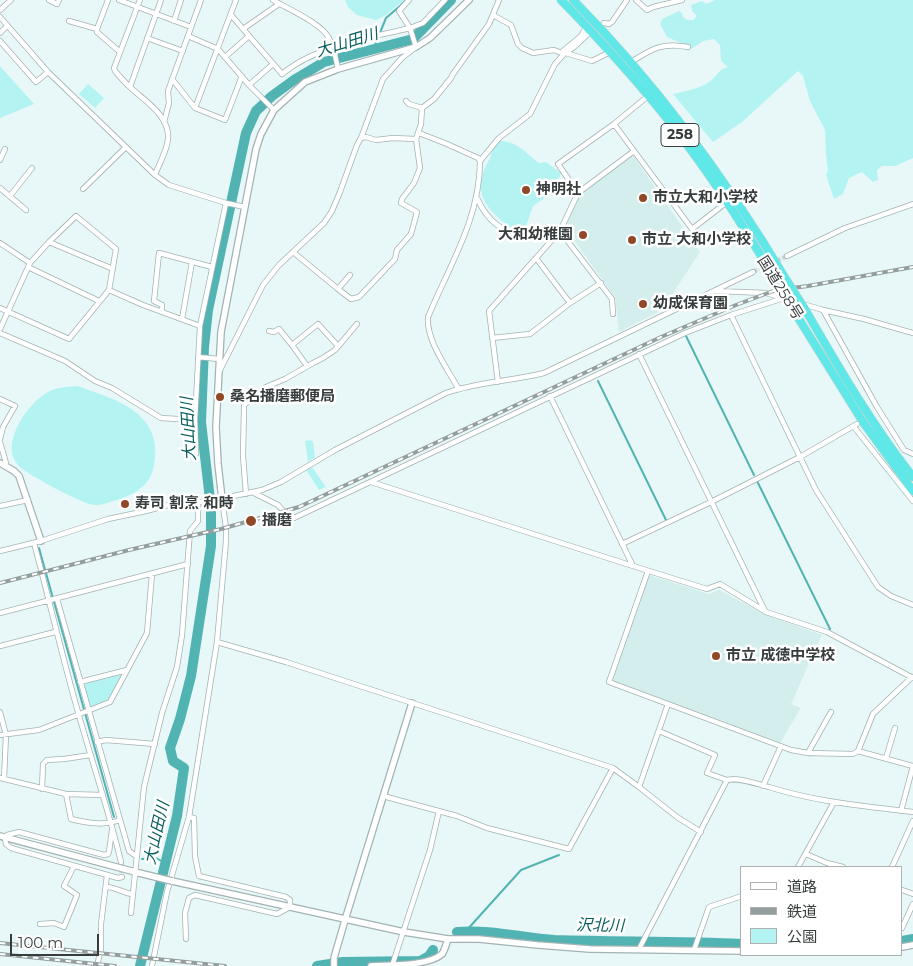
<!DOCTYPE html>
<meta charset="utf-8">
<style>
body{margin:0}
#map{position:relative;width:913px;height:966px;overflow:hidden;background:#e8f8f8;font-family:Montserrat,"Noto Sans JP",sans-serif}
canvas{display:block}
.legend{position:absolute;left:740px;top:866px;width:162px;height:90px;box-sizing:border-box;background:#fff;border:1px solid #afb1b1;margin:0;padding:6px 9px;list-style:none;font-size:15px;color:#373d3d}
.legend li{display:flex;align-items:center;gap:10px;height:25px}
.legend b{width:25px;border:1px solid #afb1b1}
.scale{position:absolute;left:10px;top:934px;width:89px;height:22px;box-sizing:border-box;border:2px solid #373d3d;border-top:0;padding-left:6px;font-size:15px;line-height:18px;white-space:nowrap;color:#373d3d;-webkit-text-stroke:4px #fff;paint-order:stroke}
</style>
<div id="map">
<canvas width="913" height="966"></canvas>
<ul class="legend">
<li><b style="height:6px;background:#fff"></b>道路</li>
<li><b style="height:6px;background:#939e9e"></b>鉄道</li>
<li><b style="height:14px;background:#b3f4f3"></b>公園</li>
</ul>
<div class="scale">100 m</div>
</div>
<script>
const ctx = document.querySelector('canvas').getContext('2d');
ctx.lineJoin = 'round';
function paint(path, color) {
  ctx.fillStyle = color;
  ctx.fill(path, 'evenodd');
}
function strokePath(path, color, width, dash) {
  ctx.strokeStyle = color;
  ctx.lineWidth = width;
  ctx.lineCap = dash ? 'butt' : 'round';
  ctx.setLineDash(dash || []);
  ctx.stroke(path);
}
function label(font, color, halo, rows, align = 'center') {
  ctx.font = font + ' Montserrat,"Noto Sans JP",sans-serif';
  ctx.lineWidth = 5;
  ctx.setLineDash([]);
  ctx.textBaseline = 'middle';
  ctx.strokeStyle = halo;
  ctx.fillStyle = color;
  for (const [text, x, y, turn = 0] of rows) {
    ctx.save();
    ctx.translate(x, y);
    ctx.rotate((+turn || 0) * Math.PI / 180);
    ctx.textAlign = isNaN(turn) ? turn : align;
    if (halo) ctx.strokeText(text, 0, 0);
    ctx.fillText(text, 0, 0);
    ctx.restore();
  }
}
paint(new Path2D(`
 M631 156 634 157 700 252 662 310 619 332 615 297 565 228 580 195Z
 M649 575 709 594 719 590 764 614 822 635 791 704 801 708 780 743 614 681 612 678Z`), '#d4eeed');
paint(new Path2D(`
 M345 0H404L386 15 376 20 357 15 348 7Z
 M715 0H913V158L895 166H882L877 170 878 180 873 182 862 172 849 178 843 194 834 199 826 175 828 171 826 155 825 130 810 101 803 76 798 71 742 122 713 142 673 94C685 91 699 89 709 82 717 77 718 69 728 67L721 61 720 45 714 39 703 41 688 51 684 47 683 44 667 37 660 24 662 19 679 11 682 13 683 17 687 20H693L697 16 692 11 691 5 702 1 706 4Z
 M0 66 34 104 0 118Z
 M88 84 104 98 95 108 79 94Z
 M499 141C516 140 526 153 539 163L546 162 561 173 560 177 554 181 546 197 533 206 526 226 515 231C487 210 469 194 490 158 491 156 491 153 492 151 493 147 497 144 499 141Z
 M77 386C118 400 164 413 154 466 150 486 135 494 117 500 111 501 102 506 95 505 81 504 33 477 21 468 18 466 16 462 14 459 4 438 29 402 48 392 57 387 67 387 77 386Z
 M311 440 313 442 315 457 308 462 305 441Z
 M312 467 326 487 319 490 306 470Z
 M119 674 121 676 109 700 92 708 88 705 83 688 85 684Z`), '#b3f4f3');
strokePath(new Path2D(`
 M373 50 386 18 400 6 406 0
 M686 336 754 475
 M598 381 666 520
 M757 481 830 629
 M39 548 114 817
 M142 859 156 858 165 863
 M466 931 521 870 559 855`), '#52b3b3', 2);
strokePath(new Path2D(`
 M457 932C490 929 523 938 555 940 618 942 680 941 742 944
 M902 941 913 939
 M140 966 177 816 184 768 173 761 170 748 180 719 191 676 211 546V508L201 422 204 347 208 310 246 133 256 111 272 96 294 80 324 62 413 39 451 0
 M317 966 343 962 420 961 429 956 433 950`), '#52b3b3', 10);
strokePath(new Path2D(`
 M753 272 787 256
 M121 862 122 877`), '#c5d3d3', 4.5, [4.5, 2]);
const minor = new Path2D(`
 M49 0 57 4 59 0
 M108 0 97 29V32L120 52
 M119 0 191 27
 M140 0 114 68 115 71C120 77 125 83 131 88 145 101 170 116 168 139 167 151 159 164 155 175
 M273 0C288 9 321 23 329 38 334 47 336 59 338 69
 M636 0 647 10 653 7 682 0
 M0 10 11 0
 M231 15 282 74C315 46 369 38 410 28L423 23 445 0
 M493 15 511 25 518 44 522 48 533 53 554 50 564 54 563 51 581 36 587 26
 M0 17 48 72 155 175 169 185 226 203
 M69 21 97 29
 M174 21 181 0
 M604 23 609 24 612 22 627 0
 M243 29 279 4
 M0 33 7 26
 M188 36 218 49 249 85 274 110
 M147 38 183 51
 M0 41 36 82 48 72
 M566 53 592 61 610 52
 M225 57 249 36
 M631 62C652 49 662 42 688 47
 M172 79 195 108 225 120 242 76
 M249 85 273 64
 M130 87 161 0
 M406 101 409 104 422 108 434 99 451 78 453 74 489 24 499 0
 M195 108 236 0
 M164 122 169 103 168 91 201 0
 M614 124 692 229 727 202
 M419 133 447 144 478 158 480 161C480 219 449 266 428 317 426 340 447 368 458 388
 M361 138 383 79 402 58 416 47 410 28 399 11 409 0
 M0 160 5 149
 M480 161 499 138 530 114 555 64 564 54 574 47 587 35
 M0 188 26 210
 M83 189 126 147
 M578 193 558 164 614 124 648 96
 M10 196 32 168
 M477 198C493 234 525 244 560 231L612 299 613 314
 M49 242 113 269
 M0 243 30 263
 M293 252 338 289 350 275
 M787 256 845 228 913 204
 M536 258 570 303
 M28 267 99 301
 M338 289 351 299 359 297 395 259 397 250 411 234 417 212 401 203 402 199 414 183 420 168 416 139 421 124 422 108
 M716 291 766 293 823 310 864 319 913 333
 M0 308 69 339 109 290 143 305 200 326
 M823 310 877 407 904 450 913 454
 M162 312V305L154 301 159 253 212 267
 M731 315 816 490 878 587 891 596 913 605
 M182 319 192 262
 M0 329 30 263 49 242 76 216 116 249 109 290
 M269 331 274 332 279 329 292 345 307 366
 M0 333 65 361 95 381 112 388 161 418 195 420
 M492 338 530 334 570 303 601 283
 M292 345 318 324 338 346
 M639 354 765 611
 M198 357 219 359
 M220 370 263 285 279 265 324 223 332 211 340 192 357 145 361 138 366 137 376 140 393 138 416 139
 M498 382 489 311 560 231 578 193 634 151
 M550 396 633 566 707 589 720 584 766 612 827 632 913 678
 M0 399 15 406 3 427 0 439
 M854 427 913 501
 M0 442 6 463V466
 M196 454 195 420 200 326 226 203 245 207
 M371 482 633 566
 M254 493 278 505 288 516 294 518 685 333 731 315 784 298
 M246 494 243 456 244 405 266 387 285 379 313 363 323 358 335 350 357 324
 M0 506 28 500
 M34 543C49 599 62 656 78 712 92 762 109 811 121 862
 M622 544 711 502 800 457 857 424
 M0 551 41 541 108 519 146 511 183 501 205 502 262 490 281 482 335 450 446 393C477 382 512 381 544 373L753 272
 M57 599 129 851 136 856
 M0 613 188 564
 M217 642 286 662 613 768
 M0 646 55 632
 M80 682 127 670
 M668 704 791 750 808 753 853 754 858 751 913 766 901 811
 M0 712 6 735 4 779
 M659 731 715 755 707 773 727 780
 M0 735 39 730 110 702 147 633 152 574
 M97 742 106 740 155 744
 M858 751 873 714 912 677
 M808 753 831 712
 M886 758 895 728
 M0 778 66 794 103 795
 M763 786 781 746
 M639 787 677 817 701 832
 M42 789 43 764 47 760 64 759 91 755
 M66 794 71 819C87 823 104 826 120 820
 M383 796 457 816 487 828 569 849 613 768 639 787 668 704 609 682 648 571
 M112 830 109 852 108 854 104 855 19 832 7 835 5 838 6 844 11 848 118 878 122 877
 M806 854 827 863 843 867
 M798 867 834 802
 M892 867 913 821
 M106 887C116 887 123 893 132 894
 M902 890 913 894
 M131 913 144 787 162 713 177 667 182 635 190 531 198 521V503
 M40 924 54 923 64 927 77 895 64 886 74 866
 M902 928 913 904
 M186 939 185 913 189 898 195 895 277 914 290 907V900L286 897 199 876 195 856 194 818 189 817
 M639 949 727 780C739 777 757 784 769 787 816 802 864 806 913 812
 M694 950 709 907 742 896
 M97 966 101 949V924L107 875
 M152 966 167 892 189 817 217 642 226 541V528L222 499
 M392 966 430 850 439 811`);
const tertiary = new Path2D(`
 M0 463 14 471 19 476 41 541
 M222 499 218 464 216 427 221 332 256 149 261 134 274 110 305 82 338 69 416 47 430 38 469 0
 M0 836 139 873
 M172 881 404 932 448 939H479L538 945 590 949 742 951
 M902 947 913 945
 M334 966V958L345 920 412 703
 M371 966C391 965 429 966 442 954 445 950 446 944 448 939`);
const trunk = new Path2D(`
 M561 0C606 46 650 94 688 146 721 190 750 238 779 285
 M573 0C657 84 726 179 787 281
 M806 311C839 368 872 425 913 477
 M797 316 863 422 913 491`);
strokePath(minor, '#a3b2b2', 6);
strokePath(tertiary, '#a3b2b2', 8);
strokePath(trunk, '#d3d4d4', 9);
strokePath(minor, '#fff', 4.5);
strokePath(tertiary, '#fff', 5.5);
strokePath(trunk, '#60e8e8', 8);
const rail = new Path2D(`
 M0 583 129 550 221 529 299 507 661 337 736 305 776 290 808 286 913 267
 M0 943 225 966
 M0 954 115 966`);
strokePath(rail, '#939e9e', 4);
strokePath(rail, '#fff', 2, [5.5]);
const tertiaryBridge = new Path2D(`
 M139 873 172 881`);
const trunkBridge = new Path2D(`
 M787 281 806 311
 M779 285 797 316`);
strokePath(tertiaryBridge, '#a3b2b2', 8, []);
strokePath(trunkBridge, '#d3d4d4', 9, []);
strokePath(tertiaryBridge, '#fff', 5.5);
strokePath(trunkBridge, '#60e8e8', 8);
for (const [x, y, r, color] of [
 [526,190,5,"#904826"],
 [643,198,5,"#904826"],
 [583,235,5,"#904826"],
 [632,240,5,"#904826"],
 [643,304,5,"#904826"],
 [220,397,5,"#904826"],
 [125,504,5,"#904826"],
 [251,521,6,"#904826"],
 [716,656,5,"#904826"]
]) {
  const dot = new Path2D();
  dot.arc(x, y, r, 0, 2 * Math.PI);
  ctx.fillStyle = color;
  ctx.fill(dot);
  strokePath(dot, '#fff', 2);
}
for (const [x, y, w] of [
 [680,135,38]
]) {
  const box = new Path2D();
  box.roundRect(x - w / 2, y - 11.5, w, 23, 4);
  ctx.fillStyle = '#fff';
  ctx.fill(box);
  strokePath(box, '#373d3d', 1);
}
label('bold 14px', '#373d3d', null, [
 ["258",680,135]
]);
label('bold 15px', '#373d3d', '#fff', [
 ["神明社",536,190],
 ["市立大和小学校",653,198],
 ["大和幼稚園",573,235,"right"],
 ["市立 大和小学校",642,240],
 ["幼成保育園",653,304],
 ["桑名播磨郵便局",230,397],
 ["寿司 割烹 和時",135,504],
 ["播磨",262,521],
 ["市立 成徳中学校",726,656]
], 'left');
label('15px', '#373d3d', '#fff', [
 ["国道258号",780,288,58]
]);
label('italic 16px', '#095f5f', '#fff', [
 ["大山田川",347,43,-17],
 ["大山田川",189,429,-93],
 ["大山田川",157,833,-77],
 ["沢北川",600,926,1]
]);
</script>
